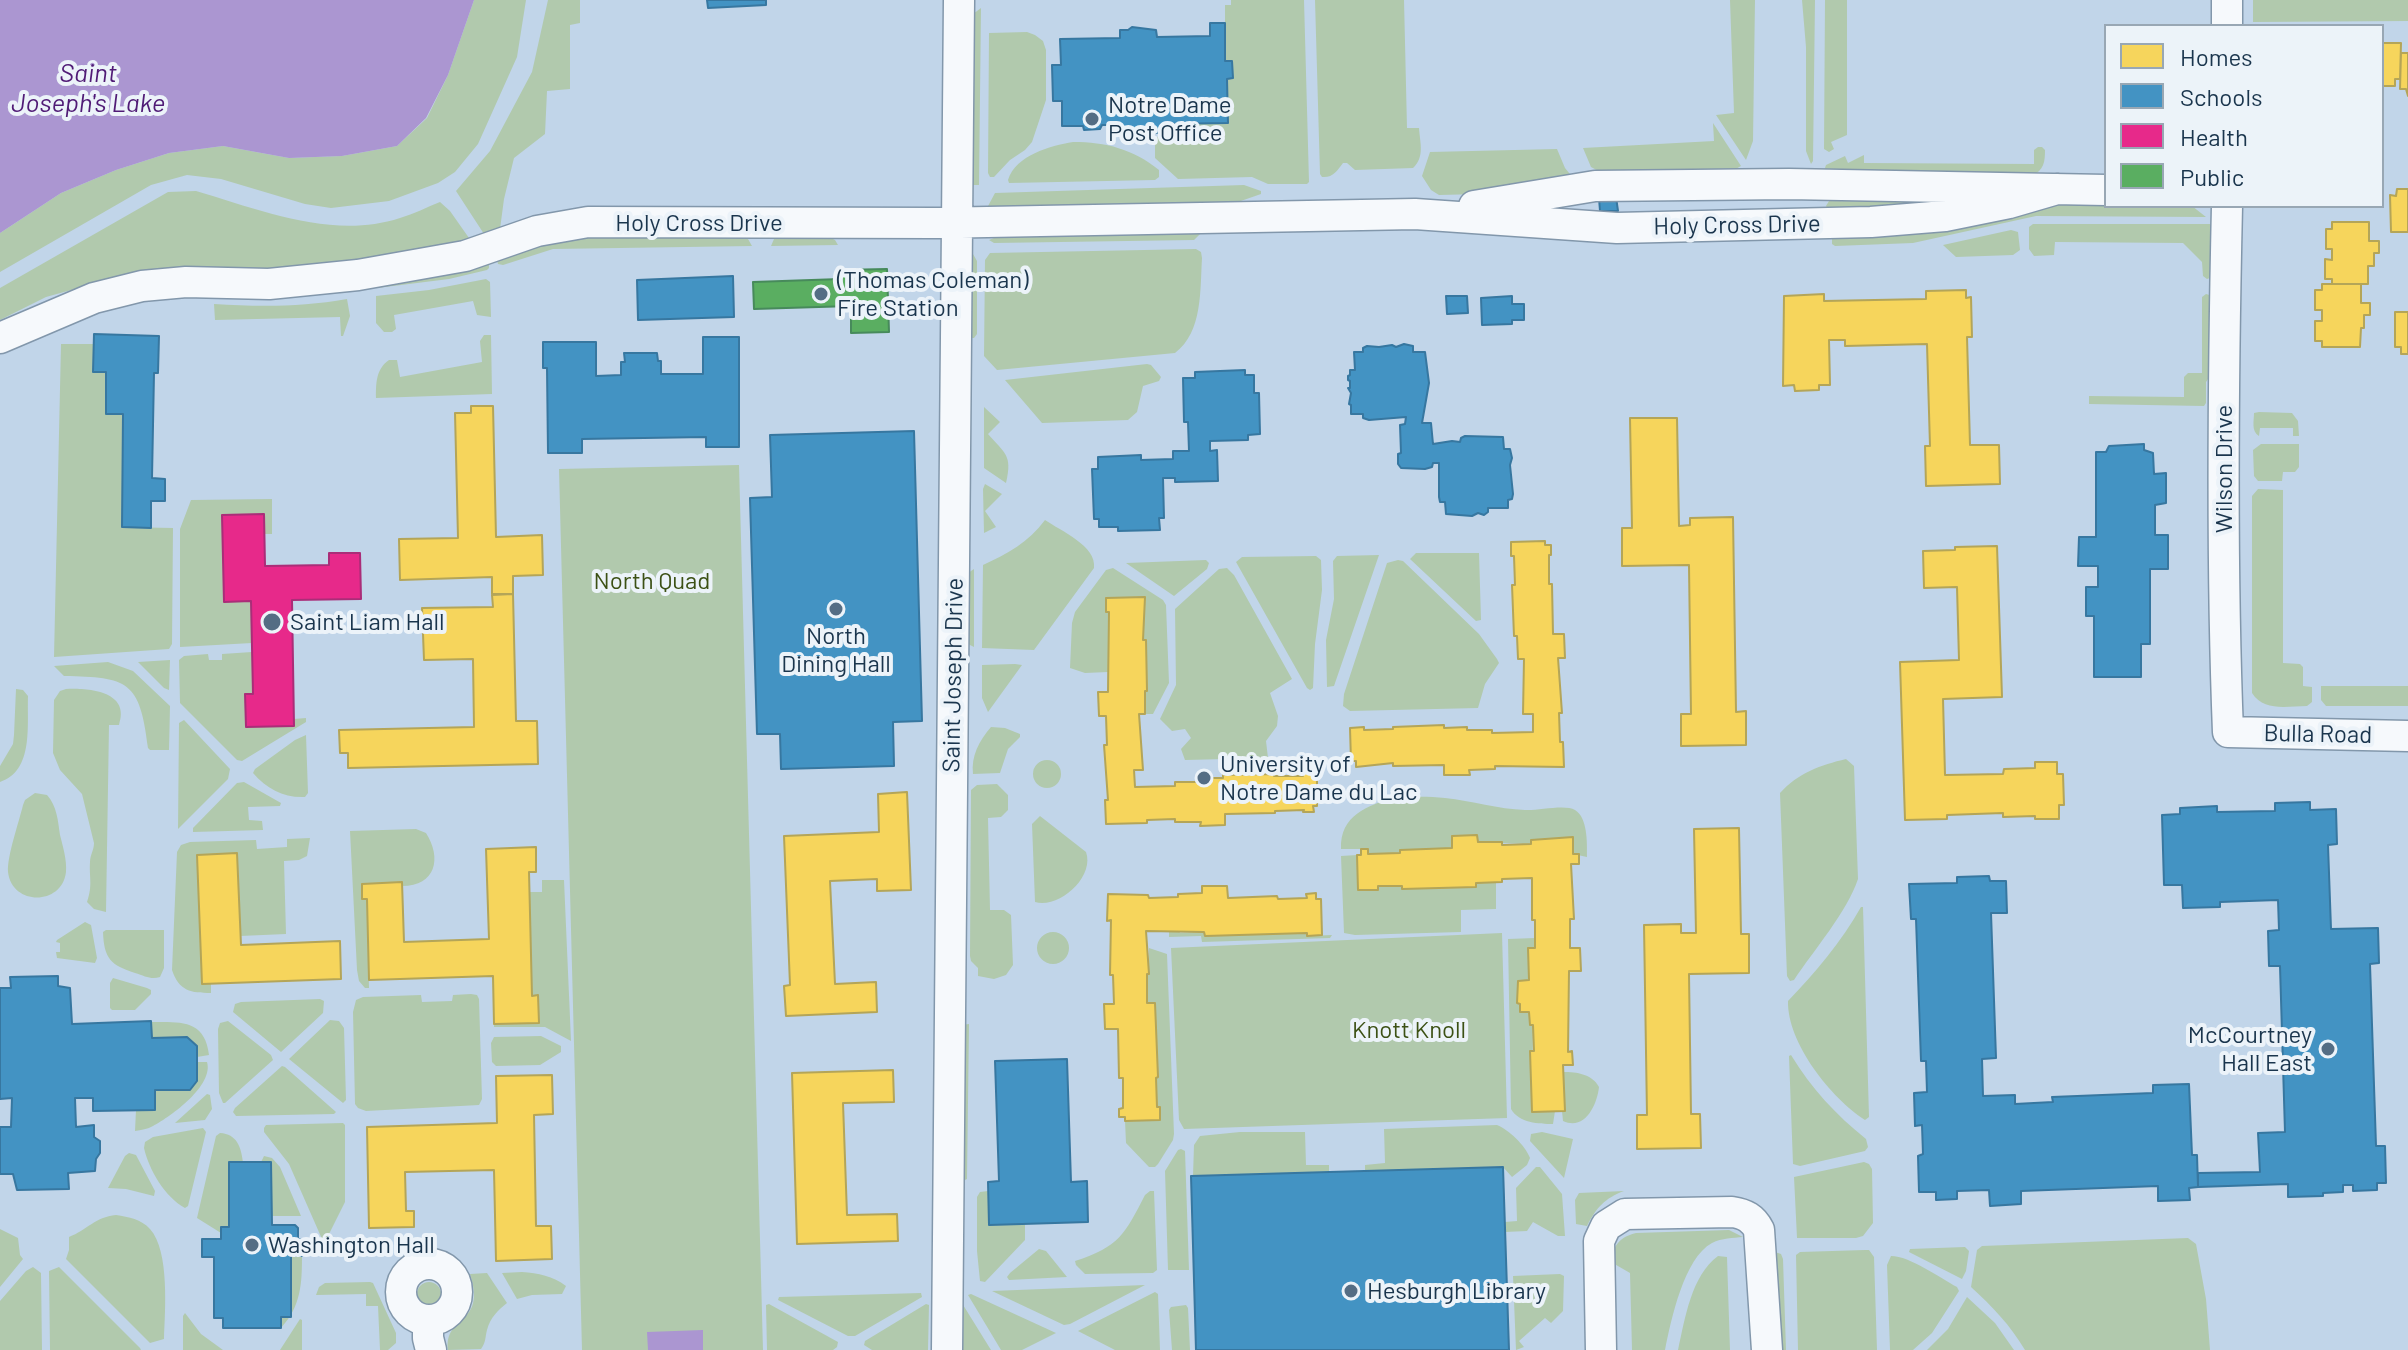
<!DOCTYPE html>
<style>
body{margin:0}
#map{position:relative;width:2408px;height:1350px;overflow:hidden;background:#c1d5e9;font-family:Barlow,sans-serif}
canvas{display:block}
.legend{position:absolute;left:2104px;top:24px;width:280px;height:184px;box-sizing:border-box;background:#ecf3f9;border:2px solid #98a7b4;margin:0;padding:10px 14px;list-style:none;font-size:24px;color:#1a354d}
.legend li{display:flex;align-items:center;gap:16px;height:40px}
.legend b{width:40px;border:2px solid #98a7b4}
</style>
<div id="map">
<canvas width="2408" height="1350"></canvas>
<ul class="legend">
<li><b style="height:22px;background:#f6d55c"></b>Homes</li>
<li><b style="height:22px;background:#4393c3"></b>Schools</li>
<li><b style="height:22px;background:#e7298a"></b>Health</li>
<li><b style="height:22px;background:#5aae61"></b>Public</li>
</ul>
</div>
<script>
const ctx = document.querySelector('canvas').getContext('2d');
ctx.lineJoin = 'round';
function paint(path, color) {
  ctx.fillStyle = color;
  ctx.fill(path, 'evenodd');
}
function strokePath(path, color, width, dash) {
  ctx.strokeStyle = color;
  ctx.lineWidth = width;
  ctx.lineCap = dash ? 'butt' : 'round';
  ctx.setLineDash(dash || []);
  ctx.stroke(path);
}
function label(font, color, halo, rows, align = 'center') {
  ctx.font = font + ' Barlow,sans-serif';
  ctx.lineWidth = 8;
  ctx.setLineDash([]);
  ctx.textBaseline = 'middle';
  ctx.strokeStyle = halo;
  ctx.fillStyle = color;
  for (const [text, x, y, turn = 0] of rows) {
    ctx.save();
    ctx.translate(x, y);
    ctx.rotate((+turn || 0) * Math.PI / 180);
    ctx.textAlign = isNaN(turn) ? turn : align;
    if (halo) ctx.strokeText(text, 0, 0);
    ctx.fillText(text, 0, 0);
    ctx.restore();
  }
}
paint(new Path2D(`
 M474 0H526L517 57 478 144 455 172 438 183 389 201 331 208 305 204 221 179 187 175 151 185 0 272V233L61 193 116 170 169 153 223 146 289 158 342 156 397 146 427 118 448 75Z
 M548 0H580V23L570 25V89L547 91 545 134 514 158 504 199 500 229 484 234 456 191 490 151 532 72Z
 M1231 0H1304L1309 182 1307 184H1268L1252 177 1178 179 1155 158V140L1161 133V124L1228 122 1227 79 1232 78V61H1225V5H1231Z
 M1315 0H1404L1407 128H1419C1420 143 1425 157 1413 168L1355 170 1347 163H1343C1337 171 1333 178 1322 177L1320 174Z
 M1730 0H1755L1753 141 1746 160 1716 115 1734 113Z
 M1802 0H1815L1813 161 1811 164 1806 151V47Z
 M1825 0H1847V135L1831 142 1834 149 1829 152 1824 149Z
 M2253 0H2408V21L2253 22Z
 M981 8 979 185H970L973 14Z
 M1027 32 1035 35 1043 41 1046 50V100L1032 142 1025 150 1010 160 994 177H990L988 173 989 33Z
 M1713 123 1741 166 1727 174 1615 180 1591 167 1583 148 1714 141Z
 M1073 142C1106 142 1133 149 1159 170V177L1155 180 1009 183 1008 180C1016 155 1050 146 1073 142Z
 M2038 147H2042L2045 150C2045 162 2044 170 2032 176L1824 171 1826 165 1845 156 1848 163 1864 155V163L2034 164V150Z
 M1557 149 1565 168 1574 179 1521 193 1439 195 1431 190 1422 176 1430 152Z
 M1244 185 1261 191V194L1235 203 987 208 995 193Z
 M196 191C261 210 333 240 400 218 414 214 427 207 440 202L450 211 469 238 440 248 340 263 279 269 177 268 118 277 46 297 0 320V288L168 192Z
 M2016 191 1940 210 1828 209 1826 206 1829 201 1933 202Z
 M2035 204 2192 206 2206 217 2036 216 1913 243 1835 246 1832 244V239L1840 238 1847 229Z
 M2033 224H2210L2213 230V277L2207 279 2203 276 2202 262 2183 243 2055 242 2054 255 2034 256 2029 249V227Z
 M2011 230 2018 232 2020 250 2013 255 1956 257 1943 245Z
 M1197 232 1200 234 1194 240 994 243 989 240 1004 234Z
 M583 236 742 237 748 239 752 246 553 249 503 265 498 264 497 260 537 245Z
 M779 237 831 238 835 240 838 245 771 246 774 239Z
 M1196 249 1201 252 1202 258C1200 289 1203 332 1175 353L997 370 984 356 985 260 990 253Z
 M973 254 977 261V334L974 338H971L969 260Z
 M489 262V268L487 270 449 279 377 288 378 285Z
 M486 279 490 282 491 317 477 315 473 301 394 315 396 329 392 332H384L376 323V296L429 290Z
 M2206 294 2213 296V372L2206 382V403L2204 406 2089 404V396L2184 397V377L2188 373H2202V297Z
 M347 299 350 316 343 336H341L340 317 215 320 214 304C260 307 302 307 347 299Z
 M484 335H491L492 394 376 398C376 383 376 369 389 360H397L400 377 482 362 480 341Z
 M61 344H94L93 371 106 372V413L123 414 122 527 173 528 172 644 169 649 54 657Z
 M1147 364 1151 365 1161 377 1159 381 1143 386 1137 412 1128 420 1042 423 1005 380Z
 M984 407 1000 422 988 434C1004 453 1013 454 1006 483L984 468Z
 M2259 412 2292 413 2298 421 2299 436H2293V428H2260L2259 436C2251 431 2254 421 2254 413Z
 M2261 444H2299V467L2295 472H2283L2282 481H2258L2254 476 2253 450Z
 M739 465 763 1350H582L559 469Z
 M985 484 1002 494 985 511 996 527 984 533 983 489Z
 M2258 489 2283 490V663L2300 664 2303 667V686L2312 687V702L2307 706C2287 706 2264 712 2252 693V496Z
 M272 499V534H265L264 514 225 602 251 601 252 643 180 647V529L191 500Z
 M1045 520C1061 531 1097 546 1094 568L1034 650 982 648 983 565C1007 554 1029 542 1045 520Z
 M1416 553H1479L1481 620 1476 621 1410 559Z
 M1379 555 1334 686 1327 687 1326 640 1334 599 1333 561 1337 556Z
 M1316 556 1321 560 1322 590 1315 644 1313 688 1310 690 1307 688 1236 562 1242 557Z
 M1206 560 1209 563 1207 569 1174 596 1126 563Z
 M1398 560 1403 561 1479 634 1497 659 1499 663 1485 684 1478 708 1350 711 1343 706 1344 694 1387 563Z
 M1113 568 1163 600 1166 605 1169 683 1153 714H1145V691H1147L1146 640H1143L1145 597 1109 612 1108 672 1085 673 1070 668 1072 623 1075 612 1106 570Z
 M1227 568 1234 575 1292 679 1270 693 1278 716 1277 726 1266 741 1268 758 1185 760 1181 749 1191 738 1185 729 1172 731 1160 719 1176 685 1175 609 1219 569Z
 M974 569V647L966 643 968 573Z
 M252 652 294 726V719L306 718V722L242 761 237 760 180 703 179 660 184 656 208 654 209 660H222V654Z
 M170 660 169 690 164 688 138 662Z
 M108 662 133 671 170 706 169 750H150L148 748C140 681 128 677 64 676L54 666Z
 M1015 664 1022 665 988 712 982 698V665Z
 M2321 686H2408V706H2326L2321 700Z
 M16 689 23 690 28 696C27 725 34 771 0 782V766L13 744 14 735Z
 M66 689C88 688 131 691 119 725H109L106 912 94 909 87 902C93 885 89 878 90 862 90 855 94 850 94 843L82 794 60 770 53 753 54 700 60 691Z
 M184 720 230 769 228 779 178 829 179 723Z
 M991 727 1005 728 1020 734V737L1008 749 1000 773 973 774C971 756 979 741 991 727Z
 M306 735 308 793 305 797C284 798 267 789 253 773L255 769 295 740Z
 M1846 759 1854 766 1858 879C1847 912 1814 950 1794 980L1790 981 1787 976 1780 793C1798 773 1821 765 1846 759Z
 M1033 774a14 14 0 1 1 28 0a14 14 0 1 1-28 0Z
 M244 782 281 803 280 806 248 807 249 820 262 821 263 830 193 832V828L237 783Z
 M997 784 1008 795V810L1001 817 988 818 990 910H1004L1011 915 1013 965 1006 975 994 979 978 976V968L971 961 970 956 971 790 977 785Z
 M35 793 47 795C57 806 58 821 60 835 63 847 67 860 66 872 62 906 12 906 8 872 7 856 19 822 23 805L25 800Z
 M1395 797C1412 797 1429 796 1445 798 1472 801 1498 809 1525 810 1537 811 1565 804 1575 810 1588 818 1587 843 1587 857L1573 854 1572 837 1532 840 1531 844 1478 842 1477 836H1452V848L1401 850 1400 853 1368 854V849H1341C1340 815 1367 806 1395 797Z
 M1040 816 1086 852C1095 877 1059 909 1035 902L1032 824Z
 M416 829 426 833C442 858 436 886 402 886V882L362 884V898L367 899 369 988H365L359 981 357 970 350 831Z
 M310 838 307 856 299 860 284 861 286 934 240 936 237 854 197 855 202 984H211V993C191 993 179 991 172 970L177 852 181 845 190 842 256 840 257 849 287 847V839Z
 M1357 855 1358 890H1378V886H1402L1403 889 1476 887V883L1496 882V909L1461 910V932L1355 935 1344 933 1341 856Z
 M542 880H564L571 1041 545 1027H494V1024L539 1023 538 996H532L529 892H542Z
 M1861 907H1863L1869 1117 1865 1120C1831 1098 1787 1043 1788 1001 1816 972 1841 942 1861 907Z
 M85 922 91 925 97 958 95 963 57 958 56 952H60V943L56 942 57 940Z
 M106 930H164V968L160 977C151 980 145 976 135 973 111 965 104 959 103 932Z
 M1169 930H1179L1180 933 1204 932 1205 936 1307 933V936L1332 935 1330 938 1202 942 1201 936 1169 937Z
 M1037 948a16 16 0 1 1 32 0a16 16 0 1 1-32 0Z
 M1502 933 1507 1118 1184 1129 1179 1120 1171 948Z
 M1535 938V948H1528L1529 980 1518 981 1517 1002 1520 1004V1012H1529L1533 1025 1532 1112 1555 1111 1553 1124C1539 1124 1519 1123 1511 1109L1508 939Z
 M1149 948 1167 954 1174 1134 1173 1140 1158 1164 1155 1167H1149L1126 1143 1125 1121 1160 1119V1107H1157L1156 1078 1158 1077 1155 1003H1147Z
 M113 978 147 988 151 990V994L135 1010H112L110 1008V983Z
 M471 994 477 995 479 999 482 1099 479 1105 366 1111 358 1108 355 1104 353 1012 356 1000 363 997 421 995 422 1002 452 1001 453 995Z
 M320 999 324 1001 323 1013 281 1052 233 1012 235 1004 241 1002Z
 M330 1020 339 1021 344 1028 346 1100 343 1103 289 1059Z
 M228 1021 271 1055 273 1060 225 1103H223L219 1093 218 1029 220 1023Z
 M151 1022C180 1022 205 1019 209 1055L197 1057V1046L187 1037 152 1038Z
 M969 1024 967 1179 963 1181 961 1025Z
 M541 1036 561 1046V1052L540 1065 496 1066 492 1062 491 1043 494 1037Z
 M1791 1055C1811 1088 1836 1115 1866 1139L1868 1147 1865 1151 1800 1166 1793 1164 1789 1056Z
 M197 1062H207C214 1085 172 1116 153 1126 148 1129 141 1130 135 1131L136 1110H155V1090H190L197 1081Z
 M282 1066 285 1067 336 1112 334 1114 236 1116 233 1112 235 1108Z
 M1563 1072C1577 1072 1592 1074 1599 1087 1597 1105 1585 1131 1563 1121L1562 1111 1565 1110Z
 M207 1094 210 1095 212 1109 205 1120 175 1123Z
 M343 1123 345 1125V1202L327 1238 322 1239 289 1164 264 1132V1128L266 1125Z
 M1497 1125C1509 1130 1525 1145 1530 1158L1527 1165 1512 1177 1503 1167 1365 1171V1165L1385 1163 1384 1129Z
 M203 1128 206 1132 188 1206 185 1208C165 1197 149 1170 144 1148L145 1142 153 1137Z
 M1240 1132H1305L1306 1165H1329V1172L1193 1176 1194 1145 1200 1136Z
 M1542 1132 1573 1139 1564 1178 1530 1141 1531 1134Z
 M220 1133C237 1134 241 1147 243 1162L229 1163V1227H221V1233L197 1218 216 1136Z
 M1181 1149 1185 1151 1189 1270H1168L1165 1171 1178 1150Z
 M129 1153 136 1155 155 1191 154 1196 126 1189 108 1188 125 1156Z
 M264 1156 272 1158 280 1167 301 1216H271V1162H261Z
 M1864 1162 1869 1164 1872 1169 1873 1223 1863 1236 1856 1238H1797L1794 1177Z
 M1536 1167H1540L1562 1194 1565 1236H1558L1533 1222 1527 1231 1505 1232V1222L1517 1221 1516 1188Z
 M988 1191 990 1225 1025 1224V1240L985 1282 980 1281 977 1251V1197L980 1192Z
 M1150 1191H1154L1157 1270 1153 1273 1085 1274 1076 1265 1075 1261C1119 1247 1125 1234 1145 1195Z
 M1624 1191C1605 1198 1596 1208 1587 1226L1576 1224 1575 1200 1579 1193Z
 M116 1215C129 1217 141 1219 150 1229 170 1251 165 1312 164 1339L150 1343 66 1259 69 1250V1237C87 1230 95 1217 116 1215Z
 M0 1229 18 1238 20 1255 23 1259 0 1287Z
 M1729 1230 1743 1237C1733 1238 1722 1238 1712 1243 1684 1258 1671 1320 1665 1350H1632L1630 1273 1611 1262C1613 1245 1620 1237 1636 1233Z
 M2188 1238 2196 1244 2206 1299 2210 1350H2025C2010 1325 1993 1307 1971 1287L1977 1250 1982 1246Z
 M1965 1247 1969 1251 1966 1271 1962 1279 1909 1252 1910 1249Z
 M1039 1249 1046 1251 1067 1277 1009 1280 1007 1277 1010 1273Z
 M1865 1250H1869L1874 1257 1877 1350H1798L1796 1255 1800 1252Z
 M1775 1252 1781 1254 1783 1259 1786 1350H1778Z
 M291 1256H302C302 1284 301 1306 281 1328V1317H291Z
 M1718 1256 1727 1257 1730 1350H1678C1685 1319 1691 1276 1718 1256Z
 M1891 1256C1910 1256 1940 1278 1957 1287L1959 1291 1932 1333 1913 1350H1890L1887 1265Z
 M33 1267 41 1273 42 1350H0V1301L26 1271Z
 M59 1267 140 1348 141 1350H50L49 1271Z
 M522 1272C538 1273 553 1276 566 1286L562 1294 532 1295 517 1299 502 1273Z
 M487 1273 507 1303C498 1310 490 1318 487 1330 485 1338 486 1342 481 1349L448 1350C444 1314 487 1326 470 1274Z
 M1560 1274 1564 1276 1563 1311 1551 1323 1545 1318 1519 1341 1524 1347 1516 1350 1513 1276Z
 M370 1282 373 1283 396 1333V1343L388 1350H380L378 1306H366V1294L316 1295 319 1287 325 1283Z
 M417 1294a12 12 0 1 1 24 0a12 12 0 1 1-24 0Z
 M1145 1285 1070 1324 1064 1325 992 1291Z
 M1155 1292 1158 1294 1160 1350H1115L1078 1331Z
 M921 1293 922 1297 855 1336H848L778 1300 779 1297Z
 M971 1294 1056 1333 1022 1350H1001L968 1295Z
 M1967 1297 1995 1323 2014 1350H1927L1948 1329Z
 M960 1300 991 1350H959Z
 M769 1304 838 1342 837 1347 833 1350H767L766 1305Z
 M926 1304 929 1305 928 1350H872L864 1345 865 1341Z
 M1186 1305 1188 1308 1190 1350H1172L1169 1310 1171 1307Z
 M185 1313 201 1334 223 1350H183V1316Z
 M300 1319 302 1320V1350H280Z`), '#b1c9ad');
paint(new Path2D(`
 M0 0H474L448 75 426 118 397 146 342 156 289 158 223 146 169 153 116 170 61 193 0 233Z
 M703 1330V1350H648L647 1332Z`), '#ab96d1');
const homes = new Path2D(`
 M2382 37 2383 43H2401L2400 79H2395V86H2382Z
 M2401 53H2408V96L2406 89H2400Z
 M2397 189H2408V232H2391L2390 195 2396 196Z
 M2332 222H2369V241H2379V253H2374V266H2368V284H2332V279H2325V259L2332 260V249H2326V229H2332Z
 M2322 284H2361V303H2370V315H2364V328H2361L2360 347H2322V341H2315V321H2322V310H2315V290H2322Z
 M1966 290V298L1971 297 1972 337H1967L1970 445H1999L2000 484 1926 486 1925 446H1930L1927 344 1845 346V340H1829L1830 385H1819V390L1795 391 1794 385 1783 386 1784 296 1824 294V301L1926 299V291Z
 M2395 312H2408V354H2401V347H2395Z
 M471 406H493L496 537 542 535 543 575 513 576V594H492V577L400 580 399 539 458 538 455 413H471Z
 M1630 418H1677L1679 526 1690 525V518L1733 517 1736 712 1746 711V745L1681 746V714H1691L1689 565 1622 566V528H1632Z
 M1545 541V545H1551V555H1549V584H1552L1553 634H1564L1565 658H1558L1562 713H1559L1560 742H1563L1564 767 1495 766V769L1469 770 1470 775H1444V765L1393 766V763L1356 767V761H1351L1350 728 1364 727V730L1393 729V727L1444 725V728L1467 727V730H1492V733L1533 732V714H1523L1524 659H1518L1517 636H1514L1512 585H1515L1514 556H1511V542Z
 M1997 546 2002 697 1943 699 1945 775 2003 774 2004 769 2035 768V762H2057V774H2063L2064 805H2059V819H2035V816L2003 817V813L1947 815V819L1905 820 1900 662 1959 660 1957 587 1924 588 1923 551 1955 550V547Z
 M513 594 516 721H537L538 764 348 768V753H340L339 730 474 727 473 659 424 660 422 608 493 607 492 595Z
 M1145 597 1143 640H1146L1147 691H1145V714H1139L1143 770H1134L1135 787 1175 786V782H1200V778H1223V775L1274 774V776H1303V772H1317V806H1313L1314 812H1303L1304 810 1275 811V813L1225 814V825L1200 826 1201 822H1175V819L1147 820V823L1106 824 1105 800H1108L1104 745H1107L1106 716H1099L1098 692H1108L1109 612H1106V598Z
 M907 792 911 890 877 891V879L830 881 835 984 876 982 877 1012 786 1016 784 986 790 985 784 836 879 832 878 794Z
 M1739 828 1741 934H1749V973L1689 974 1691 1114H1700L1701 1148 1637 1149V1115H1647L1644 925 1681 924V933H1696L1694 829Z
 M1477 835 1478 842H1502V845L1531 844V840L1573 837V854H1579V864H1571L1574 919H1570V948H1580L1581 971H1569L1568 1052 1572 1051 1573 1065H1563L1565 1111 1532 1112 1530 1051H1534L1533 1025H1530L1529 1012H1520V1004L1517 1003 1518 981 1529 980 1528 948H1535V920H1532V878L1502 879V882L1476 883V887L1402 889V886H1378V890H1358L1357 855H1361V849H1368V854L1400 853V850L1452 848V836Z
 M536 847V872H529L532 996 538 995 539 1023 494 1024 493 976 369 980 367 899H362V884L402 882 404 942 489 939 486 849Z
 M237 853 241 945 340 941 341 979 202 984 197 855Z
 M1202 886H1227L1228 898 1277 896 1278 899 1307 898 1306 894 1316 893V899H1321L1322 935 1307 936V933L1205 936 1204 932 1146 931 1149 974H1147V1003H1155L1158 1077 1156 1078 1157 1107H1160V1120L1125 1121V1117H1119V1109L1123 1108V1078H1119L1118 1029H1105L1104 1004H1114L1113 975H1110L1111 920 1107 921 1108 894 1148 895 1149 898 1178 897V894L1202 893Z
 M893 1070 894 1102 843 1103 847 1215 897 1214 898 1241 797 1244 792 1073Z
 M552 1075 553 1114 534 1115 536 1226H551L552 1259 496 1261 494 1170 405 1172 406 1211H414V1227L369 1228 367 1127 497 1123 496 1076Z`);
paint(homes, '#f6d55c');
strokePath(homes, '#b4a558', 2);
const schools = new Path2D(`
 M707 0H766V5L708 8Z
 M1210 23H1225V61H1232L1233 78 1227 79 1228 123 1161 124V133H1152V141L1132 142 1131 134H1121V125H1102L1100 129 1084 130 1083 126H1062V101H1053L1052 65H1061L1060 39 1120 38V30H1128L1132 27 1156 30 1157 37 1210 36Z
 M1616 197 1618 211H1600L1599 198Z
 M733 276 734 317 638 320 637 280Z
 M1446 296H1467L1468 313 1447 314Z
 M1512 296V304H1524V320H1512V324L1482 325 1481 298Z
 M94 334 159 336 158 373H154L152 478 165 479V501H151V528L122 527 123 414H106V372H93Z
 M703 337H739V447H706V437L582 439V453H548L547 368H543V342H596V376L621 375V362H625L624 353H657L658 361H661V374H703Z
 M1404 344 1413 346V352H1425L1429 383 1422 423H1431L1433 444 1452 441 1460 442 1461 438 1465 436 1503 437 1504 449H1510L1512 458 1510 465 1513 494 1512 499 1508 500V508H1488V512L1484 515 1478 513 1472 516 1446 514 1445 502H1440L1439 497V463H1433L1432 467 1425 469 1401 468 1398 464V454L1401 453 1400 425 1405 424 1406 417 1369 420 1363 418V414H1351V405L1349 404 1351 393 1348 388H1350V381L1348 380V376L1350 375V370H1355L1354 352H1363V348L1367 346 1379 347 1392 345 1396 347Z
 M1245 370V375H1254V393H1259L1260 434 1248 435V440L1210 441V451L1217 450 1218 481 1175 482V478H1163L1164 518H1159L1160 530 1118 531V527H1099V519H1094L1092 469H1098V457L1141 455V460L1173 459V451H1189L1188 422H1184L1183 378H1195V372Z
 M914 431 922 721 893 722 894 766 781 769 780 734H757L750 498 772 497 770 435Z
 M2144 444V450L2153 453 2154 474 2166 473V503L2155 505V535H2168V569H2150V644H2141V677H2094V616H2086V587H2098V566H2078L2079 537H2096V452H2106L2109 446Z
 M2310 802V810L2336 809 2337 844 2328 845 2331 929 2378 928 2379 963 2370 964 2376 1146H2385L2386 1183H2377V1190L2353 1191V1185H2343V1192L2323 1193V1196L2288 1197V1184L2198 1187V1173L2260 1172 2258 1133 2285 1132 2280 966H2269L2268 931 2279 930 2278 900 2220 902V907L2183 908 2182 885H2164L2162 815 2180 814V808L2217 806V812L2275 811V803Z
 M1989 876 1990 881H2006L2007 913H1991L1996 1058 1982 1059 1983 1096 2015 1095V1104L2053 1102 2052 1097 2153 1093V1085L2189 1084 2192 1155H2197L2198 1187 2189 1188 2190 1200 2158 1201V1186L2021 1191V1204L1990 1206 1989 1190 1957 1191V1199L1936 1200V1192H1919L1918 1156 1923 1154 1922 1125 1915 1126 1914 1093 1927 1092 1926 1061H1921L1916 919H1911L1909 884 1957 883V877Z
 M58 976V986L70 988 72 1024 151 1021 152 1038 187 1037 197 1046V1081L190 1090H155V1110L93 1111V1098H75L76 1127 94 1125V1137L100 1141V1153L96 1159 95 1171 68 1173 69 1189 17 1190 13 1174H0V1127H11L12 1098 0 1099V988H11L10 977Z
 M1067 1059 1071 1182 1087 1181 1088 1222 989 1225 988 1182 999 1181 995 1061Z
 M229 1162H271L272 1225H295L298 1228V1239L302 1240V1256H291V1317H281V1328H223V1318H214V1257H202V1239H221V1227H229Z
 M1503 1167 1509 1350H1196L1191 1176Z`);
paint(schools, '#4393c3');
strokePath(schools, '#3777a0', 2);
const health = new Path2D(`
 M264 514 265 566 329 565V553H360L361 599 292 600 294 726 246 727 245 694H253L251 601 224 602 222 515Z`);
paint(health, '#e7298a');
strokePath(health, '#aa2d78', 2);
const public = new Path2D(`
 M887 269 889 332 851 333V306L754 309 753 282 841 279V270Z`);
paint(public, '#5aae61');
strokePath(public, '#478a5b', 2);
const minor = new Path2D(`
 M2227 26V0
 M1474 206 1595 186 1789 184 2106 190
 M2227 206C2223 381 2221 557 2228 732L2408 736
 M0 338 94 298 142 286 186 282 269 284 358 275 465 256 537 231 588 222 934 223 1415 214 1617 228 1871 222 1945 216 2009 203 2057 189
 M401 1292a28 28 0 1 1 56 0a28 28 0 1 1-56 0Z
 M428 1320V1338L431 1350
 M947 1350 959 0
 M1601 1350 1599 1241 1606 1226 1625 1214 1732 1212C1745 1214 1753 1218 1759 1230L1767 1350`);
strokePath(minor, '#8297ab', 33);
strokePath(minor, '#f6f9fc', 30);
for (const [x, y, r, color] of [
 [1092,119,8,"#546d84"],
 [821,294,8,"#546d84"],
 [836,609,8,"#546d84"],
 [272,622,10,"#546d84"],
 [1204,778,8,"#546d84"],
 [2328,1049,8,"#546d84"],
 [252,1245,8,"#546d84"],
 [1351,1291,8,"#546d84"]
]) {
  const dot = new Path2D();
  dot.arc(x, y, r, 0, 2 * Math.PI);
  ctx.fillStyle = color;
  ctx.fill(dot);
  strokePath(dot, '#ecf3f9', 3);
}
label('24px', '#1a354d', '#ecf3f9', [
 ["Notre Dame",1108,105],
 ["Post Office",1108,133],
 ["(Thomas Coleman)",837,280],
 ["Fire Station",837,308],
 ["Saint Liam Hall",290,622],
 ["North",836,636,"center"],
 ["Dining Hall",836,664,"center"],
 ["University of",1220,764],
 ["Notre Dame du Lac",1220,792],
 ["McCourtney",2312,1035,"right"],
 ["Hall East",2312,1063,"right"],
 ["Washington Hall",268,1245],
 ["Hesburgh Library",1367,1291]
], 'left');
label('24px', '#1a354d', '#ecf3f9', [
 ["Holy Cross Drive",699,223],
 ["Holy Cross Drive",1737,225,-1],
 ["Wilson Drive",2224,469,-90],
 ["Saint Joseph Drive",953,675,-89],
 ["Bulla Road",2318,734,1]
]);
label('24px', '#3c5115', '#ecf3f9', [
 ["North Quad",652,581],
 ["Knott Knoll",1409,1030]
]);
label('italic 26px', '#501b76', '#ecf3f9', [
 ["Saint",88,73],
 ["Joseph's Lake",88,103]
]);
</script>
